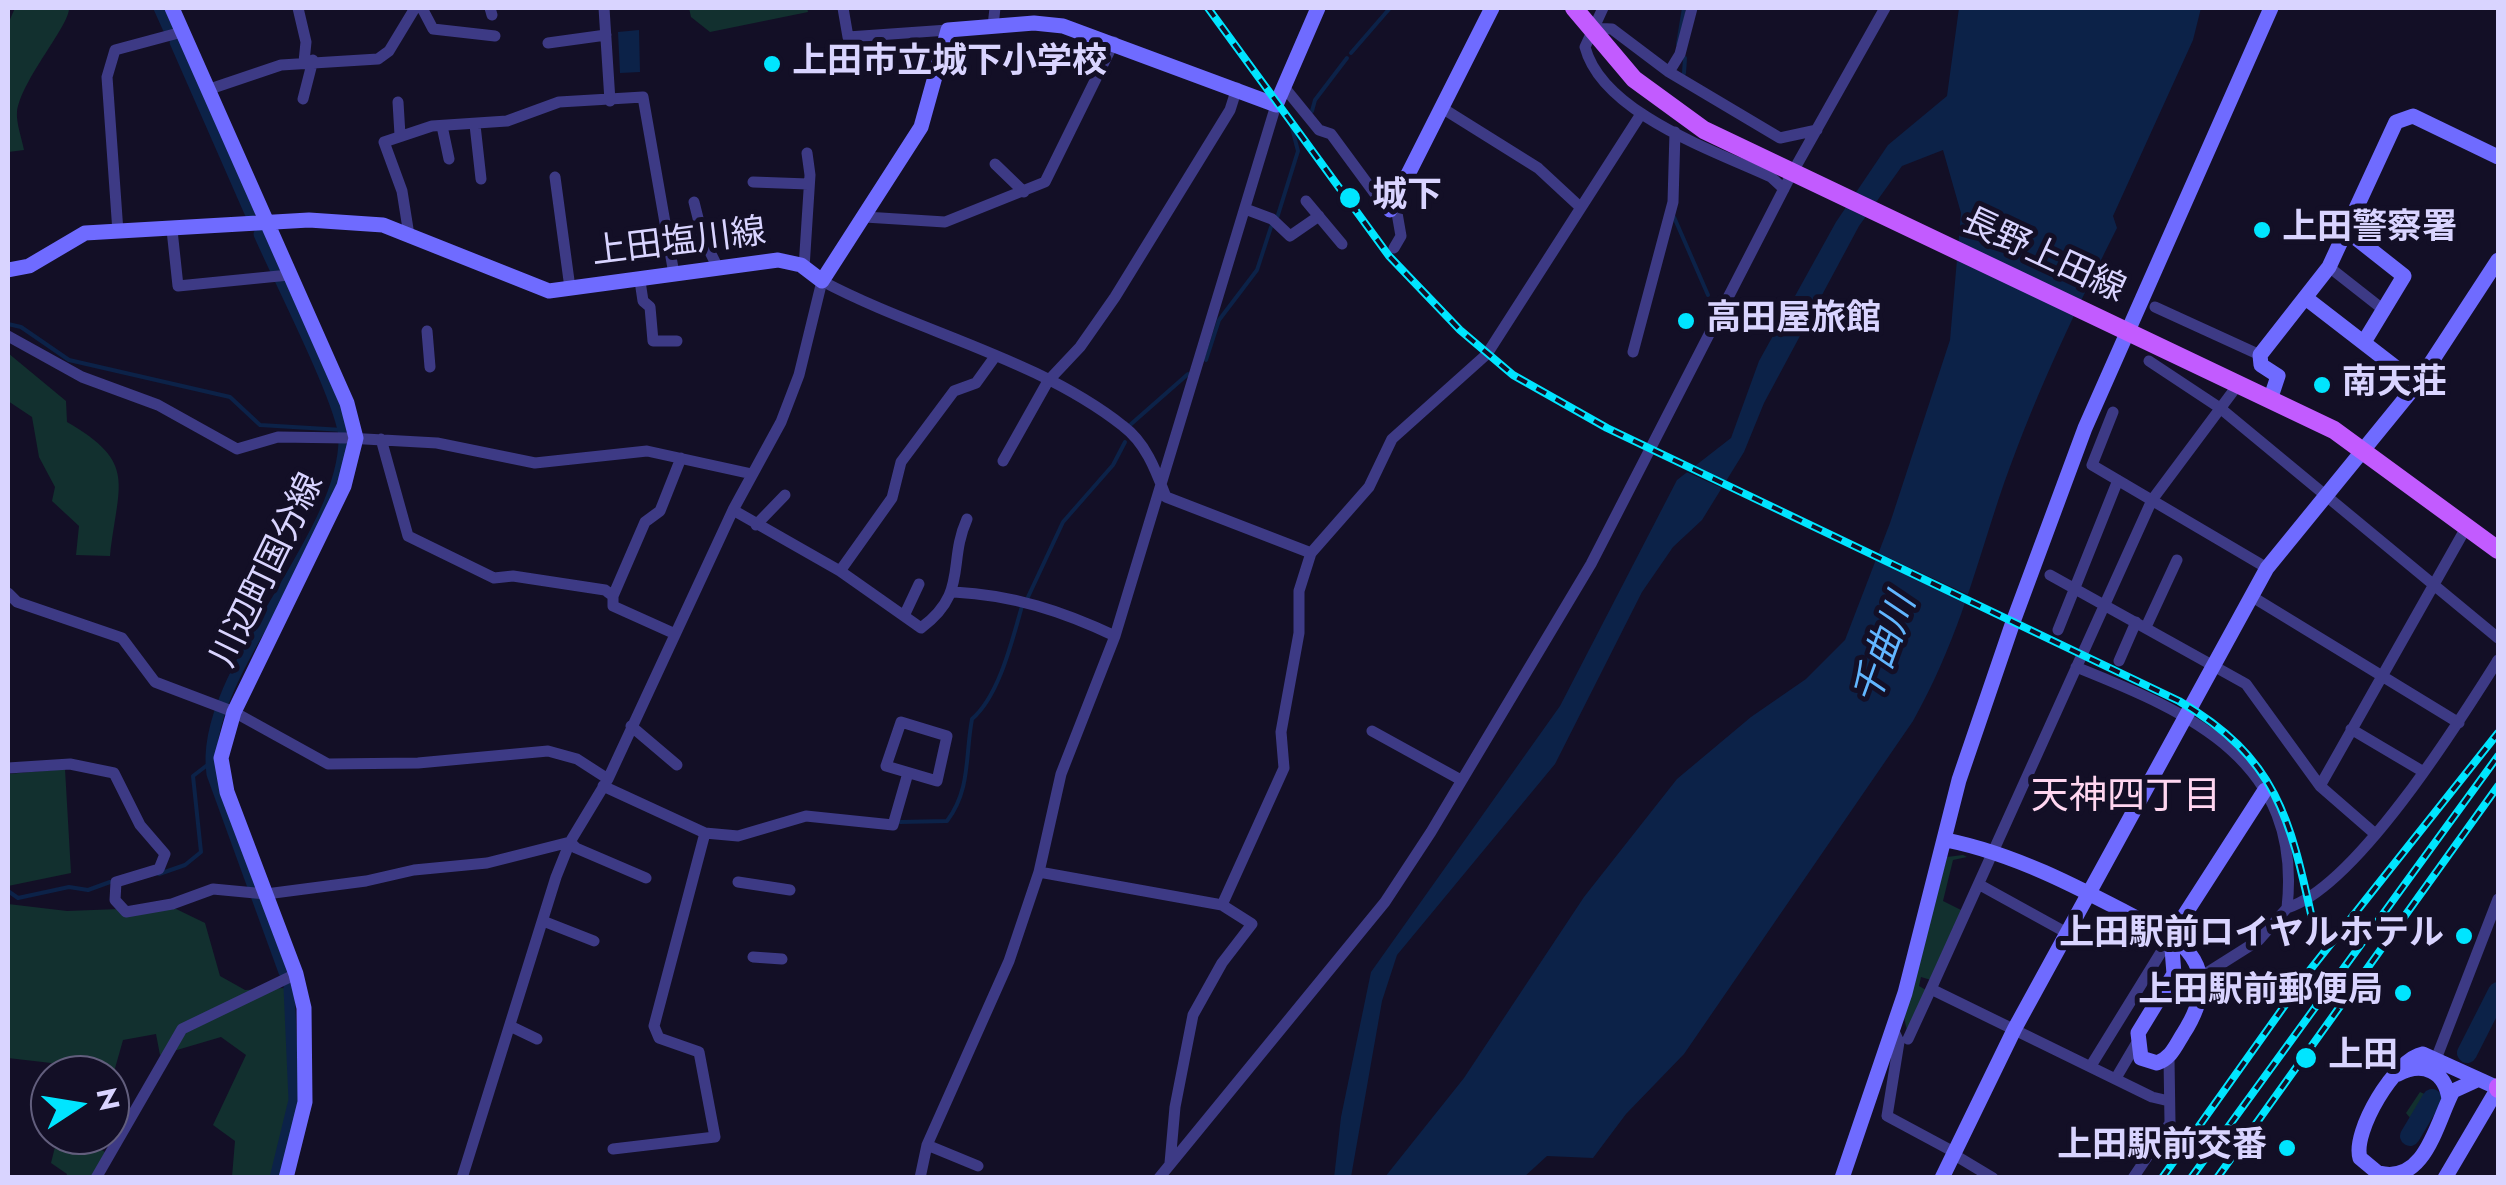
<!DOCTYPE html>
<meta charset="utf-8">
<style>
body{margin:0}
#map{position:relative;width:2506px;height:1185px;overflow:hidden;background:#130f26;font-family:Jost,sans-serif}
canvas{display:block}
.frame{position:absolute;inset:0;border:10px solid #d9d4ff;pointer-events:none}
.north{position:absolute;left:30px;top:1055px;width:100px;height:100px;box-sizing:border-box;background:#130f26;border:2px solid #625e7d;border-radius:50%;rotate:78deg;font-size:28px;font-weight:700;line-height:40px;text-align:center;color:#d9d4ff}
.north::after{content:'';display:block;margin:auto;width:35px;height:45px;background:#00e5ff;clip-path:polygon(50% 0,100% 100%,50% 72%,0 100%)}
</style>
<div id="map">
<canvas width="2506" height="1185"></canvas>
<div class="frame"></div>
<div class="north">N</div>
</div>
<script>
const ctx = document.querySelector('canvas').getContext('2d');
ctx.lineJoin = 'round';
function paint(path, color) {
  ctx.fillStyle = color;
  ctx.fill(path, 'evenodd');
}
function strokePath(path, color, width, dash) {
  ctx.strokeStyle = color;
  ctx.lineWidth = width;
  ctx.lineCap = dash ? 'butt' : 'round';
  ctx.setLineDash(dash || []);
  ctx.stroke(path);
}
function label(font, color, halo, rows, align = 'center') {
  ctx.font = font + ' Jost,"Noto Sans JP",sans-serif';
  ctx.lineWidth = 10;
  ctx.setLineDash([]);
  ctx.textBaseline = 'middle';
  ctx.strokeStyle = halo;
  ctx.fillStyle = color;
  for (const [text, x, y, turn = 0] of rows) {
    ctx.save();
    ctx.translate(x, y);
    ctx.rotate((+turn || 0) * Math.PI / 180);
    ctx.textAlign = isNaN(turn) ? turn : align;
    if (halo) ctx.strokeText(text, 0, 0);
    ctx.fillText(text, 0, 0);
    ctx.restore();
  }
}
paint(new Path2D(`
 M15 8H69C70 25 21 80 17 112 16 123 22 139 24 150L8 152V24Z
 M689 8H807L808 12 710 32 691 17Z
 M8 353 66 401 67 422C138 463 118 483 110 556L76 555 79 526 52 501 55 487 39 457 32 417 8 401Z
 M65 769 71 873 8 886V774Z
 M1963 855 1967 857 1953 860 1943 901 1963 911 1931 980 1921 977 1919 986 1926 990 1907 1031 1904 1017 1947 857Z
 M8 904 67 911 172 907 205 923 220 976 245 990 285 988 293 1100 273 1177H232L235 1141 213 1125 246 1055 221 1037 160 1055 156 1034 123 1040 110 1086V1075H75L77 1066 8 1058Z
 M2420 1092 2431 1097 2435 1106 2428 1125 2420 1130 2406 1113Z
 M58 1135H98L95 1146 105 1152 93 1177H66L67 1174 51 1163Z`), '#12302f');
paint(new Path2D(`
 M1959 8H2201L2193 40 2113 216 2117 228C2072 317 2030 406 1998 501 1972 581 1955 646 1913 721L1684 1054 1626 1114 1593 1158 1547 1156 1524 1177H1385L1464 1078 1584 897 1677 779 1751 717 1806 679 1845 640 1890 523 1950 340 1961 213 1943 150 1902 166 1859 226 1764 403 1744 452 1702 520 1673 547 1642 592 1555 764 1397 955 1382 1001 1351 1177 1334 1178 1341 1117 1371 972 1560 706 1677 480 1731 438 1759 361 1836 222 1888 145 1947 96Z
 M639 30 640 72 620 73 618 32Z`), '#0c2248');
paint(new Path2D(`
 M1690 464 1731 483 1726 490 1682 470Z
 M1874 551 1975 598 1972 605 1871 558Z`), '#130f26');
strokePath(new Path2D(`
 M1678 44 1684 8
 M1351 53 1390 8
 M1684 73 1685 58
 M1312 111 1315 100 1347 58
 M1674 217 1708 295
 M1277 218 1298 151 1292 128
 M8 324 21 327 69 360 230 397 260 425 343 430
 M1206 360 1219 320 1257 270 1271 227
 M1130 425 1188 374
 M1028 597 1063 522 1113 465 1125 442
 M900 822 947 821C971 789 965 756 972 719 999 696 1012 641 1022 606
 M159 874 185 865 201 852 193 776 210 763
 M8 891 18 898 69 887 88 890 110 882`), '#0c2248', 4);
strokePath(new Path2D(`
 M159 8 168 28
 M175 42 250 213
 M259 234C276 274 343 404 344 438 345 539 197 676 212 774L284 972
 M275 1178 294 1100 289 987`), '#0c2248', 11);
strokePath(new Path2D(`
 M2467 1053 2498 992
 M2410 1136 2432 1099`), '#0c2248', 20);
strokePath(new Path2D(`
 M298 8 306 42 304 62
 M422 8 433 29 495 36
 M490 8 492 15
 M604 8 610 101
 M843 8 848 37 948 30
 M1603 8 1585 47C1602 113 1715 151 1771 177L1784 189
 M993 26 995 8
 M1591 28 1612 29 1669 72 1780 138 1817 130
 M548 43 606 35
 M1669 72 1680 54 1692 8
 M1284 87 1319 130 1331 134 1384 206 1397 213 1401 236 1394 248
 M207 90 281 65 378 59 389 51 415 8
 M303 99 313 60
 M398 102 400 135
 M1442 108 1538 168 1579 206
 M475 125 481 179
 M442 126 449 159
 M995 164 1024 192
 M555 177 570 288
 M753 182 808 184
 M1306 201 1342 244
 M694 202 703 238 718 268
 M1248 210 1272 219 1290 236 1319 216
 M865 217 945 222 1045 182 1114 42
 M172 230 178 286 289 275
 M118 232 107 77 115 50 182 32
 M409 235 402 191 384 142 432 126 507 121 559 102 643 97 674 274
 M2329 267 2385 311
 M804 268 810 175 807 153
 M640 281 643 301 650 307 653 341H677
 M2155 307 2260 355
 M427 331 430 367
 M8 336 82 377 158 405 237 449 278 437 347 438 437 443 535 463 647 451 752 474
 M1633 352 1673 202 1675 132
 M2149 361 2220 408 2498 638
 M2113 412 2092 465 2267 568
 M381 439 408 536 494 578 513 576 605 590 613 596V606L673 633
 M1003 461 1048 381 1080 347 1115 297 1230 110 1237 88
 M733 510 840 571 921 628C969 592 947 564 967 519
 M756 525 785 495
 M840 571 892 498 901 462 954 391 976 383 994 358
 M2050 575 2246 684 2320 786 2374 833
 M954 592C1013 595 1062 611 1115 636
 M8 593 17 602 122 638 155 682 234 712 328 764 418 763 548 751 577 759 608 779
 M613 596 645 522 660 511 681 458
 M2251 596 2459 723
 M904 616 919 584
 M2146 627 2177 560
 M2058 630 2118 480
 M2119 661 2136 622
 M2076 667C2191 713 2303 761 2287 908L2259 940 2202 976
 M901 722 947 736 937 781 886 766Z
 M631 726 677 765
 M2351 729 2422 771
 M1372 731 1461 780
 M8 768 70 764 114 773 140 825 165 854 159 869 116 882 115 900 126 912 172 904 213 889 266 894 366 881 414 870 487 863 570 842 576 848 646 878
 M603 786 705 833 738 836 806 816 893 825 908 773
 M2320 786 2467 526
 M1039 872 1222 905
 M738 882 790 890
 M1980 885 2067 933
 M2287 908C2356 887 2459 722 2498 660
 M543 921 594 941
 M753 957 782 959
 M1931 989 2152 500 2240 382
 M510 1026 537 1039
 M1893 1029 1899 1042 1887 1116 1954 1152
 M1908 1039 1931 989 2152 1097 2169 1101
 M2436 1059 2498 899
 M2092 1064 2163 949
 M2116 1078 2136 1044
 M927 1145 978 1166
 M613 1149 715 1137 699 1052 659 1038 654 1026 705 833
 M1953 1154 1993 1178
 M1170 1163 1175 1107 1193 1015 1222 963 1252 924 1222 905 1284 768 1281 732 1299 633V591L1311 553 1369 487 1392 439 1487 354 1641 114
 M96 1178 182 1029 296 974
 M462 1178 556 877 570 842 608 779 733 510 781 422 799 375 822 281C918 332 1037 358 1123 426 1146 443 1156 471 1166 497L1311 553
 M920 1178 927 1145 1009 961 1039 872 1061 774 1115 636 1276 105
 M1159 1178 1385 902 1431 832 1591 564 1791 175 1885 8
 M2133 1178 2170 1123 2169 1058`), '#3d3a85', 11);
strokePath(new Path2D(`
 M172 8 347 403 356 438 344 486 234 712 221 758 227 792 296 974 304 1008 305 1102 286 1178
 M1390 210 1492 8
 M2347 231 2404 276 2364 342
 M8 270 29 266 85 233 309 220 383 225 549 291 778 260 801 265 822 281 921 127 948 30 1034 23 1063 26 1276 105 1318 8
 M2307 299 2417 384
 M2271 397 2278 376 2261 365 2260 355 2329 267 2396 122 2413 116 2498 157
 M1946 840C2026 856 2099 899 2171 936 2210 964 2207 997 2183 1034 2175 1047 2171 1058 2157 1063L2141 1058 2138 1033 2174 974 2171 936 2265 790
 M2398 1074C2423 1061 2445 1071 2449 1099
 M2379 1173C2426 1185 2437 1120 2453 1091L2477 1080
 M1842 1178 1905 993 1959 780 2013 622 2085 428 2271 8
 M1942 1178 2015 1028 2267 568 2417 384 2498 260
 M2384 1178 2360 1158C2352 1132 2395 1059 2423 1054L2498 1088 2445 1178`), '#6f6bff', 15);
strokePath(new Path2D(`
 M1574 8 1634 79 1704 130 2334 430 2498 550
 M2498 1087V1089`), '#c25bff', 18);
const rail = new Path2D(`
 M1208 8 1389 256 1460 330 1513 375 1607 428 2179 701C2277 758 2290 818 2313 923
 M2162 1178 2310 970 2498 733
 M2191 1178 2498 756
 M2217 1178 2498 786`);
strokePath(rail, '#00e5ff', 8);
strokePath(rail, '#130f26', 4, [11]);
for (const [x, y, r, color] of [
 [772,64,10,"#00e5ff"],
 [1350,198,12,"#00e5ff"],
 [2262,230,10,"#00e5ff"],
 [1686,321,10,"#00e5ff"],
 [2322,385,10,"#00e5ff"],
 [2464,936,10,"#00e5ff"],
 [2403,993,10,"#00e5ff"],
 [2306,1058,12,"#00e5ff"],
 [2287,1148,10,"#00e5ff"]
]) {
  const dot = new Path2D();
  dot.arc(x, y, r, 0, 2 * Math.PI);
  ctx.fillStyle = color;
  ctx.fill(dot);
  strokePath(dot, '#130f26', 4);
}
label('bold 35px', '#d9d4ff', '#130f26', [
 ["上田市立城下小学校",792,64],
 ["城下",1372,198],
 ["上田警察署",2282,230],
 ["高田屋旅館",1706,321],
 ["南天荘",2342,385],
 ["上田駅前ロイヤルホテル",2444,936,"right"],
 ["上田駅前郵便局",2383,993,"right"],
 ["上田",2328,1058],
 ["上田駅前交番",2267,1148,"right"]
], 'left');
label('35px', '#d9d4ff', '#130f26', [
 ["上田塩川線",679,244,-7],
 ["長野上田線",2043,257,25],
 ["川辺町国分線",269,571,-64]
]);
label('italic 38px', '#62b6ff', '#130f26', [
 ["千曲川",1887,650,-70]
]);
label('38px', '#ffd6f0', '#130f26', [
 ["天神四丁目",2126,799]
]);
</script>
